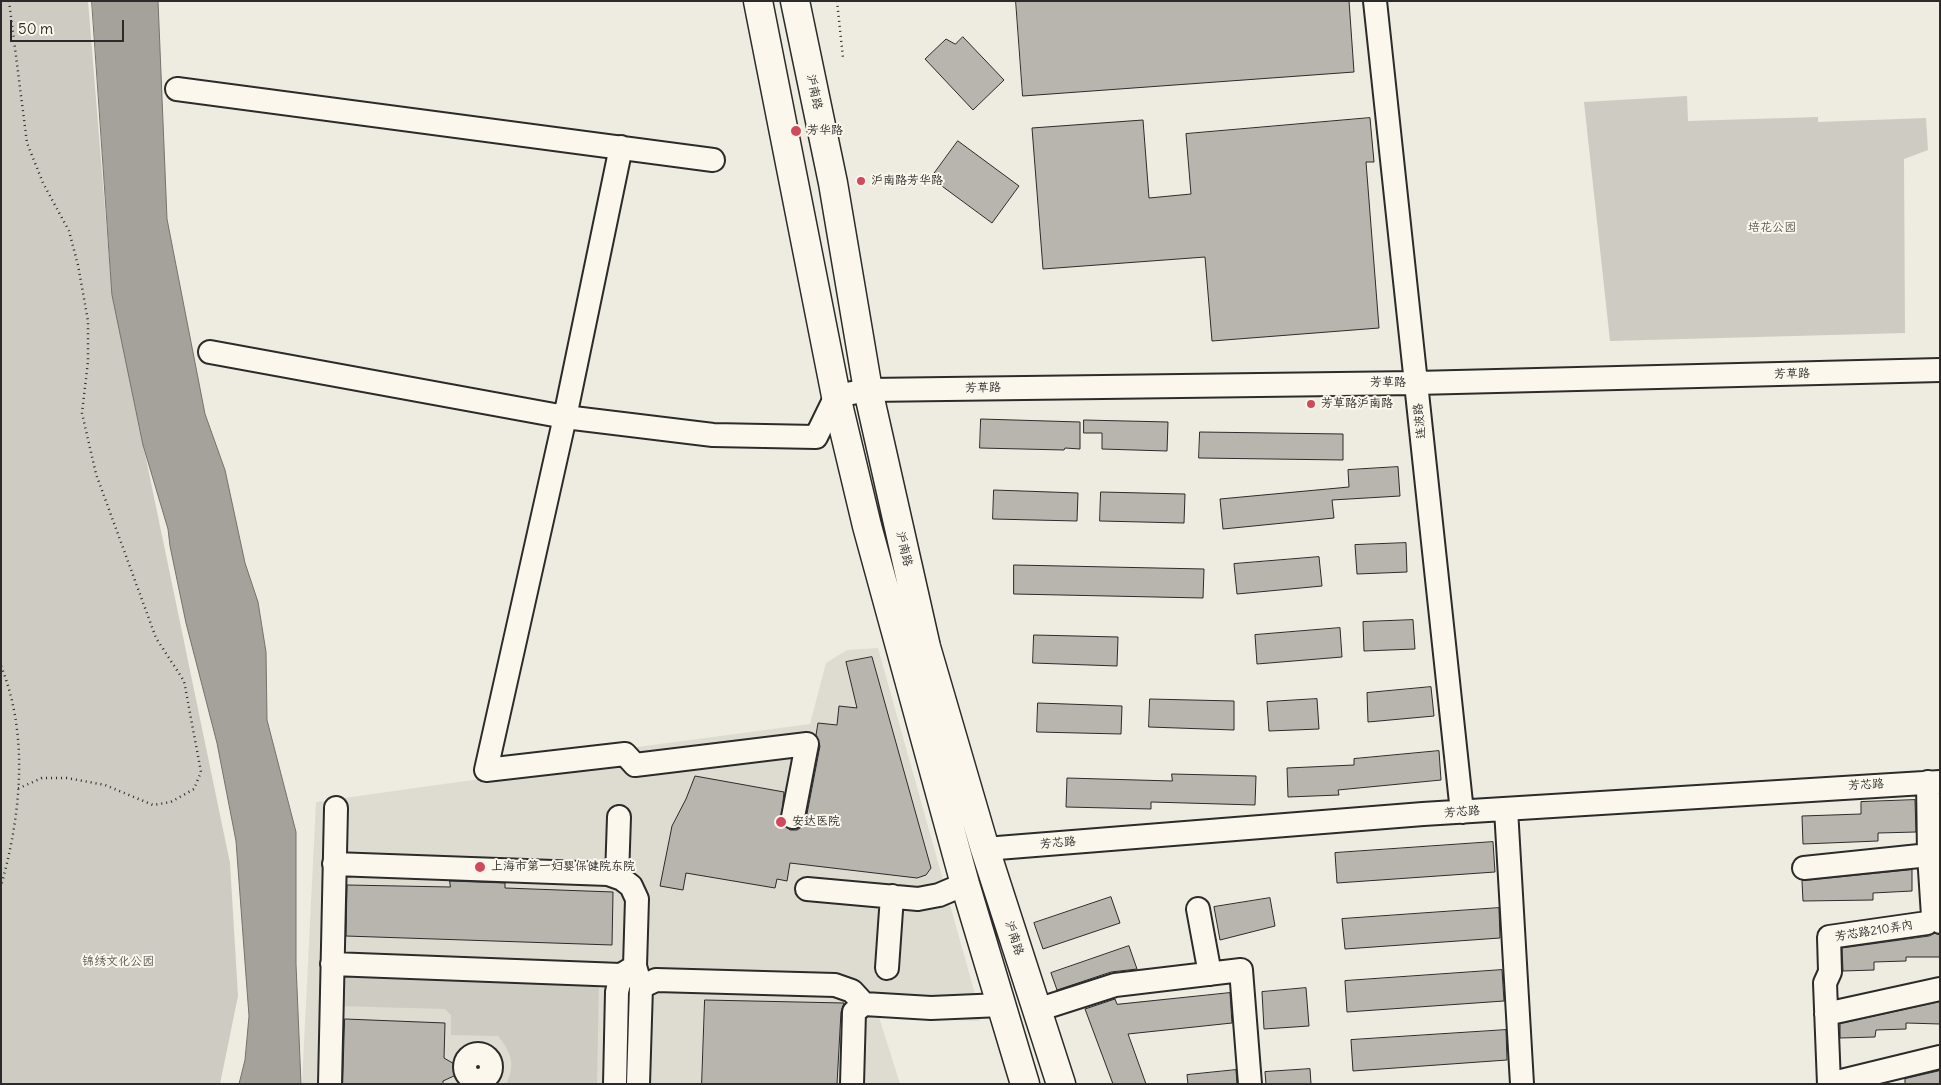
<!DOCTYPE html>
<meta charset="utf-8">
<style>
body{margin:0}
#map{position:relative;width:1941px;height:1085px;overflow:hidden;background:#eeebe0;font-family:Delius,sans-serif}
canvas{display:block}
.frame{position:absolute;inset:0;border:2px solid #2b2b2b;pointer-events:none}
.scale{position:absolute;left:10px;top:20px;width:114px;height:22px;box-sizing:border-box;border:2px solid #2b2b2b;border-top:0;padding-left:6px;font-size:15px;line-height:18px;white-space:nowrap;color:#2b2b2b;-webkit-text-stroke:4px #fbf7ec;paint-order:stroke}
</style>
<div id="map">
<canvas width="1941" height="1085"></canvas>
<div class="frame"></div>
<div class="scale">50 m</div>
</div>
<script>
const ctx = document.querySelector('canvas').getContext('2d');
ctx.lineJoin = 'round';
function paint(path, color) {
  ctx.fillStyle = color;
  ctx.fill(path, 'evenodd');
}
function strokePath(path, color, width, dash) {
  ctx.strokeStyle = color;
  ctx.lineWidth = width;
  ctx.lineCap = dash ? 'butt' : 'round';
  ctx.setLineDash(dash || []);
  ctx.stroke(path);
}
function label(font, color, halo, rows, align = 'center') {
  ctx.font = font + ' Delius,"LXGW WenKai TC",sans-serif';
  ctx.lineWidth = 4;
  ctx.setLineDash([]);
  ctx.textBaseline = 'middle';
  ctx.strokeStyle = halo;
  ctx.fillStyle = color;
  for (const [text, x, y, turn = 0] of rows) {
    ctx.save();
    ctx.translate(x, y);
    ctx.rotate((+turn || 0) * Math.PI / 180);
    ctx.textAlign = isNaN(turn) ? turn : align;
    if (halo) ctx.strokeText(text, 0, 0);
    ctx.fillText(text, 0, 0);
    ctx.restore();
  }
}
paint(new Path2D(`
 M878 648 975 994 980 1021 879 1017 900 1084H302L316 802 622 759 630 748 810 724 826 663 847 650Z`), '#dedbd1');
paint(new Path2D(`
 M1 1H88L112 295 230 863 238 996 220 1084H1Z
 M1687 96 1688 121 1818 117V122L1926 118 1928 150 1904 159 1905 333 1610 341 1584 102Z
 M339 971 599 978 597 1084H506C516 1066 511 1051 498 1036L451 1035V1015L445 1009 338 1006Z`), '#cecbc2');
const water = new Path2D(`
 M92 1H158L167 219 205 414 225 470 245 563 258 602 266 652 267 720 296 832V964L301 1084H239L245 1060 249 1016 236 841 217 743 186 623 170 546 168 529 143 445 112 295Z`);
paint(water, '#a4a29a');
strokePath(water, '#74726e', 1);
const building = new Path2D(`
 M1016 1H1349L1354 72 1023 96Z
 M963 37 1004 80 973 110 925 59 946 39 955 44Z
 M1370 118 1374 162H1366L1379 328 1212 341 1205 257 1043 269 1032 128 1143 120 1149 198 1191 194 1186 134Z
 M958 141 1019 186 992 223 931 178Z
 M981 419 1080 422V449L1065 448 1064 450 980 448Z
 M1084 420 1168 422 1167 451 1102 449V433H1084Z
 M1200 432 1343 434V460L1199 458Z
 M1398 467 1400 496 1332 500 1334 518 1223 529 1220 499 1349 487 1348 470Z
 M994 490 1078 493 1077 521 993 519Z
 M1101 492 1185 494 1184 523 1100 521Z
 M1406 543 1407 572 1357 574 1355 545Z
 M1319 557 1322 586 1237 594 1234 564Z
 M1014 565 1204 569 1203 598 1014 594Z
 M1413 620 1415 649 1364 651 1363 622Z
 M1340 628 1342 657 1257 664 1255 635Z
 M1034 635 1118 637 1117 666 1033 663Z
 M872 657 931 868 926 875 917 878 790 863 787 881 777 879 775 888 686 873 683 890 660 886 672 826 686 799 695 776 784 792 781 822 790 830H797L803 826 806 819 820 746 816 735 818 723 837 725 839 706 857 708 846 662Z
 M1431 687 1434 716 1368 722 1367 693Z
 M1150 699 1234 701V730L1149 727Z
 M1317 699 1319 729 1269 731 1267 702Z
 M1038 703 1122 706 1121 734 1037 732Z
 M1439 751 1441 780 1338 790 1339 795 1288 797 1287 768 1354 765V759Z
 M1172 774 1256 776 1255 805 1151 802V809L1066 807 1067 778 1172 781Z
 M1915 800 1916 832 1878 833V841L1803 844 1802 816 1861 814V802Z
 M1493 842 1495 872 1337 883 1335 853Z
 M1912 870V891L1873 893V900L1803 901 1802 881Z
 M450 881 505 883V888L613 892 612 945 346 936 347 885 450 887Z
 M1111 897 1120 923 1043 949 1034 923Z
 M1270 898 1275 926 1220 940 1214 907Z
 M1499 908 1500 938 1345 949 1342 919Z
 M1934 933 1940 935V957H1906V961L1874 962V970L1843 971 1842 948 1929 936Z
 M1129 946 1137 969 1111 972 1057 990 1051 973Z
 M1502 970 1504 1001 1347 1012 1345 981Z
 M1306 988 1309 1026 1264 1029 1262 992Z
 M1230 993 1232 1023 1128 1034 1146 1084H1113L1085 1009 1115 999 1117 1004Z
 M705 1000 844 1003 841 1012 837 1084H702Z
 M1940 1002V1024L1906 1023V1029L1876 1030 1875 1037 1840 1038V1024Z
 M345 1019 445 1023 444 1058 456 1065V1075L443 1081V1084H343Z
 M1506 1030 1507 1060 1353 1071 1351 1040Z
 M1310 1069 1311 1084H1266L1265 1072Z
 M1236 1070 1237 1084H1188L1187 1075Z
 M1940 1071V1084H1905V1079Z`);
paint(building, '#b8b5ae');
strokePath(building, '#2b2b2b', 1);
const minor = new Path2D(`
 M1375 1 1462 812
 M177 89 713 160
 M210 352 565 417 621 147
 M1928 782 1929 855 1933 916 1940 922
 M1506 809 1522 1084
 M793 817 807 744 635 765 625 754 486 770 565 417 713 435 816 437 836 396 868 390 1416 383 1940 370
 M985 849 1423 814 1940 782
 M334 864 608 874 622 879 631 886 637 899 635 966 641 987 638 1084
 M1804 868 1929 855
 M617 877 619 817
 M807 889 918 899 939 895 965 884
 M1198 909 1210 974
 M332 964 621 975
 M887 968 892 896
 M641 987 656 980 835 985 852 991 864 1004
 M1037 1010 1115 985 1241 970 1250 1084
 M1826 1014 1940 989
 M465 1067a13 13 0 1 1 26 0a13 13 0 1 1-26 0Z
 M330 1084 336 808
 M615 1084 617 992 621 975 634 967
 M852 1084 854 1012 864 1004 931 1008 1001 1005
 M1829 1084 1825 983 1830 972 1829 937 1927 923 1933 916
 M1829 1084 1940 1057`);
const major = new Path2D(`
 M758 1 836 396 867 526 965 884 1025 1084
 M795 1 833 183 868 390 926 647 985 849 1061 1084`);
strokePath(minor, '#2b2b2b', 26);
strokePath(major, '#2b2b2b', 31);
strokePath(new Path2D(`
 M9 1 27 143 43 183 69 231 78 265 88 321V361L82 413 96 474 156 638 184 681 201 772 194 789 171 802 153 805 105 785 67 778H42L17 789
 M837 1 843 58
 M1 666C29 735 21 815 1 886`), '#2b2b2b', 2.5, [1, 4]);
strokePath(minor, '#fbf7ec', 22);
strokePath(major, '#fbf7ec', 28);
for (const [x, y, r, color] of [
 [796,131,6,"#d1495b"],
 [861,181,5,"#d1495b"],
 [1311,404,5,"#d1495b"],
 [781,822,6,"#d1495b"],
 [480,867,6,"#d1495b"]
]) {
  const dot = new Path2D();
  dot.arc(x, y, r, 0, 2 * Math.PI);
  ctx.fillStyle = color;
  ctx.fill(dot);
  strokePath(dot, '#fbf7ec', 2);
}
label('12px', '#2b2b2b', '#fbf7ec', [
 ["沪南路",814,92,78],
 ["芳草路",1792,374,-1],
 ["芳草路",1388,383],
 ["芳草路",983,388,-1],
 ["连波路",1420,421,-96],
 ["沪南路",904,549,77],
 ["芳芯路",1866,785,-3],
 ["芳芯路",1462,812,-4],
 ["芳芯路",1058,843,-5],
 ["芳芯路210弄内",1874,931,-9],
 ["沪南路",1014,938,72]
]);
label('12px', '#2b2b2b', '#fbf7ec', [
 ["芳华路",807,131],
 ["沪南路芳华路",871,181],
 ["芳草路沪南路",1321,404],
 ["安达医院",792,822],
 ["上海市第一妇婴保健院东院",491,867]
], 'left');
label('12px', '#545351', '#fbf7ec', [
 ["培花公园",1772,228],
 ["锦绣文化公园",118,962]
]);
</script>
